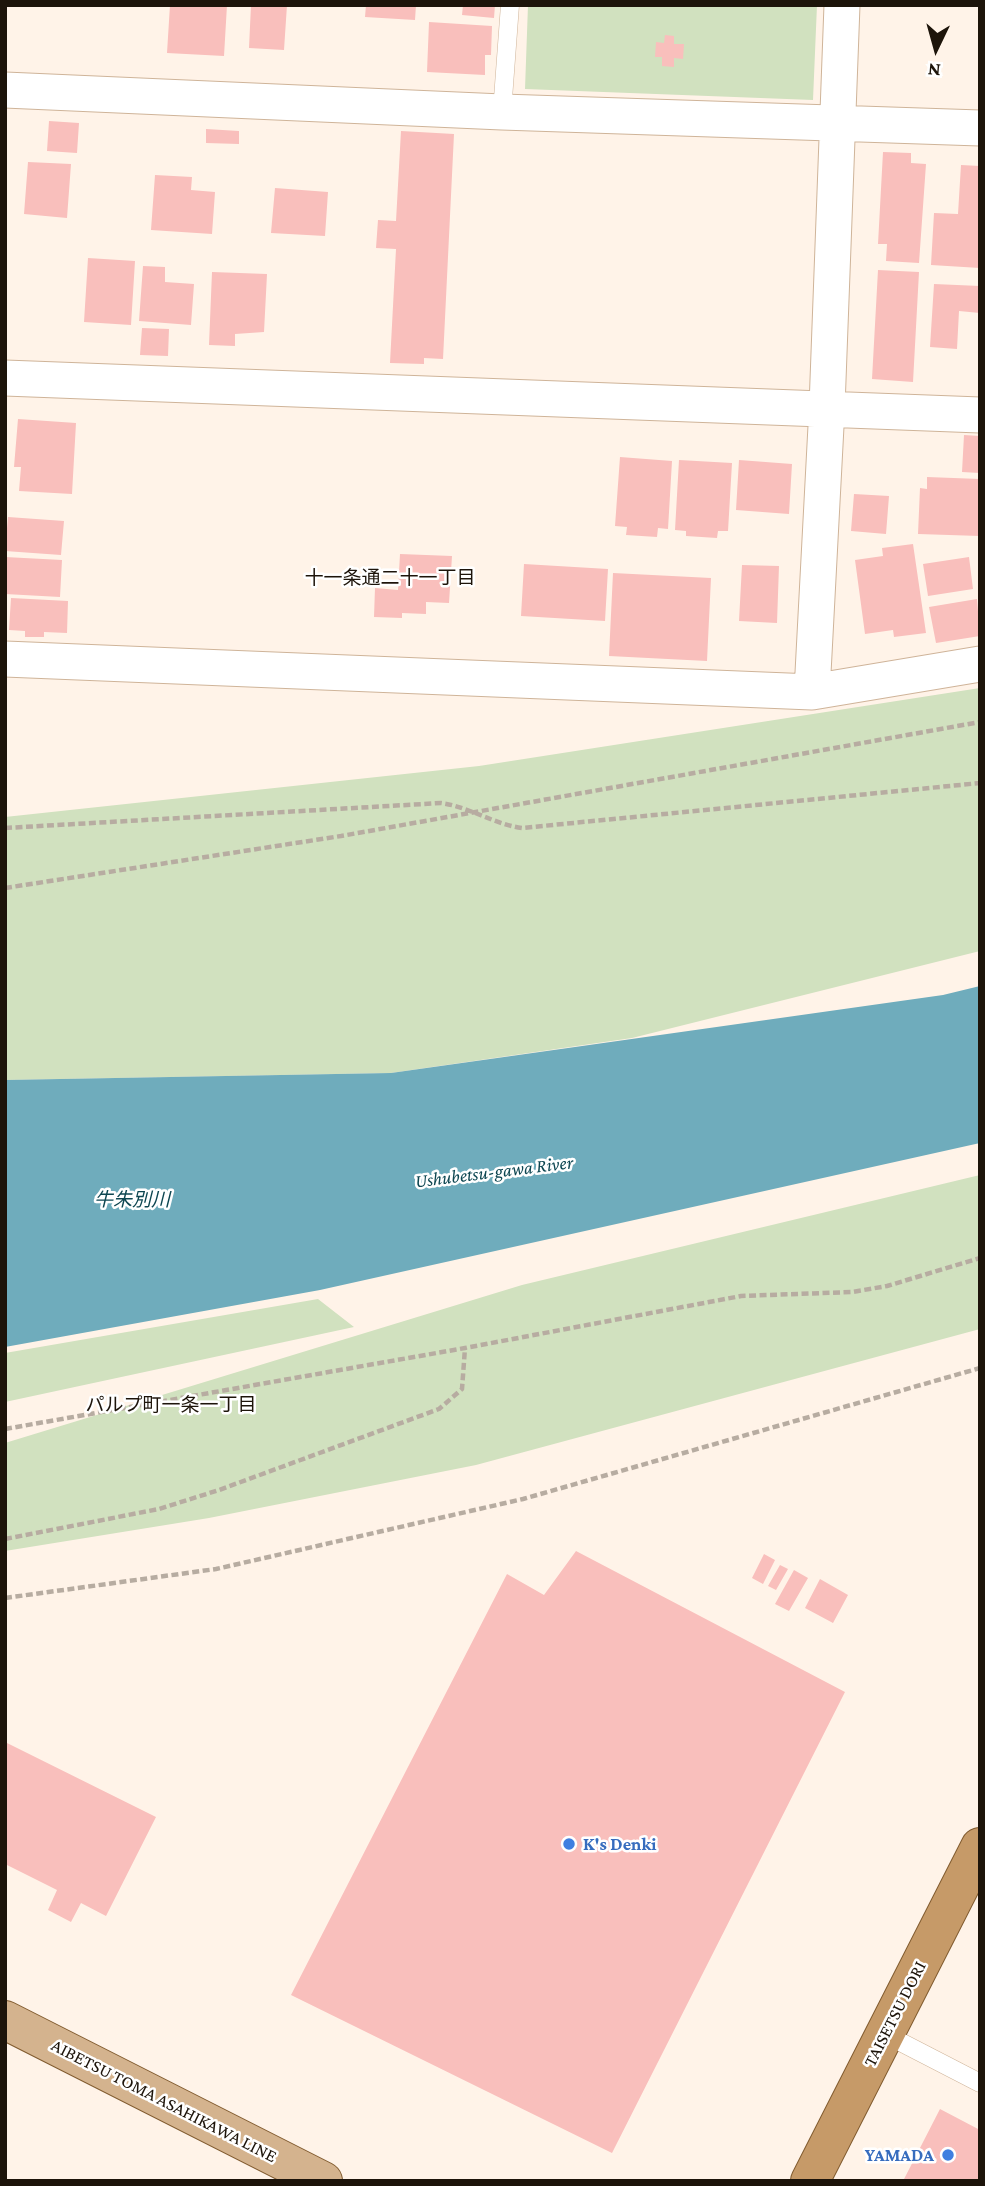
<!DOCTYPE html>
<meta charset="utf-8">
<style>
body{margin:0}
#map{position:relative;width:985px;height:2186px;overflow:hidden;background:#fff3e8;font-family:"Crimson Pro",serif}
canvas{display:block}
.frame{position:absolute;inset:0;border:7px solid #1d140a;pointer-events:none}
.north{position:absolute;left:901px;top:14px;width:70px;height:70px;-webkit-text-stroke:5px #fff;paint-order:stroke;rotate:185deg;font-size:19px;font-weight:700;line-height:28px;text-align:center;color:#1d140a}
.north::after{content:'';display:block;margin:auto;width:24px;height:32px;background:#1d140a;clip-path:polygon(50% 0,100% 100%,50% 72%,0 100%)}
</style>
<div id="map">
<canvas width="985" height="2186"></canvas>
<div class="frame"></div>
<div class="north">N</div>
</div>
<script>
const ctx = document.querySelector('canvas').getContext('2d');
ctx.lineJoin = 'round';
function paint(path, color) {
  ctx.fillStyle = color;
  ctx.fill(path, 'evenodd');
}
function strokePath(path, color, width, dash) {
  ctx.strokeStyle = color;
  ctx.lineWidth = width;
  ctx.lineCap = dash ? 'butt' : 'round';
  ctx.setLineDash(dash || []);
  ctx.stroke(path);
}
function label(font, color, halo, rows, align = 'center') {
  ctx.font = font + ' "Crimson Pro","Noto Sans JP",serif';
  ctx.lineWidth = 5;
  ctx.setLineDash([]);
  ctx.textBaseline = 'middle';
  ctx.strokeStyle = halo;
  ctx.fillStyle = color;
  for (const [text, x, y, turn = 0] of rows) {
    ctx.save();
    ctx.translate(x, y);
    ctx.rotate((+turn || 0) * Math.PI / 180);
    ctx.textAlign = isNaN(turn) ? turn : align;
    if (halo) ctx.strokeText(text, 0, 0);
    ctx.fillText(text, 0, 0);
    ctx.restore();
  }
}
paint(new Path2D(`
 M528 5H817L813 100 525 89Z
 M980 688V951L632 1038 391 1073 5 1080V817L479 766Z
 M980 1175V1329L476 1465 209 1518 5 1551V1443L522 1285Z
 M318 1299 354 1327 5 1402V1353Z`), '#d1e1bf');
paint(new Path2D(`
 M980 986V1143L320 1290 5 1347V1080L391 1073 943 995Z`), '#6facbc');
paint(new Path2D(`
 M170 5H227L224 56 167 53Z
 M251 5H287L284 50 249 48Z
 M366 5H416L415 20 365 17Z
 M463 5H495L494 18 462 15Z
 M429 22 492 26 491 55H485V75L427 72Z
 M665 35 674 36V44H684L683 59 674 58V67L662 66V57H655L656 42 664 43Z
 M49 121 79 123 77 153 47 151Z
 M206 129 239 131V144L206 143Z
 M401 131 454 134 443 359 424 358V364L390 363 396 249 376 248 378 220 396 221Z
 M883 152 911 153V163L926 164 919 263 886 261 887 244H878Z
 M28 162 71 164 67 218 24 214Z
 M961 165 980 166V268L931 265 934 213 958 214Z
 M155 175 192 177 191 190 215 192 212 234 151 230Z
 M275 188 328 192 325 236 271 233Z
 M88 258 135 261 131 325 84 322Z
 M143 266 165 267V282L194 284 191 325 139 321Z
 M878 270 919 272 913 382 872 379Z
 M212 272 267 274 264 332 235 334V346L209 345Z
 M934 284 980 286V313L959 311 957 349 930 347Z
 M142 328 169 329 168 356 140 355Z
 M18 419 76 423 72 494 19 491 21 467H14Z
 M964 435 980 436V473L962 472Z
 M620 457 672 461 668 529 658 528 657 537 626 535 627 527 615 526Z
 M679 460 732 463 728 531H718L717 538 686 536V531L675 530Z
 M739 460 792 464 789 514 736 510Z
 M927 477 980 479V536L918 534 920 488 927 489Z
 M854 494 889 496 886 534 851 531Z
 M8 517 64 521 61 555 5 551Z
 M913 544 926 633 894 637 893 630 865 634 855 560 883 556 882 548Z
 M400 554 452 556 449 603 426 602V614L402 613V618L374 617 375 588 398 590Z
 M5 557 62 560 60 597 5 594Z
 M969 557 973 589 928 596 923 564Z
 M524 564 608 569 605 621 521 616Z
 M742 565 779 566 777 623 739 621Z
 M613 573 711 578 707 661 609 656Z
 M11 598 68 601 67 633 44 632V637H25V631L9 630Z
 M977 599 980 636 936 643 929 607Z
 M576 1551 845 1692 612 2153 291 1995 507 1574 544 1595Z
 M764 1554 775 1560 763 1584 752 1578Z
 M780 1565 788 1569 776 1590 768 1586Z
 M794 1570 808 1578 789 1611 775 1604Z
 M820 1579 848 1595 833 1623 805 1608Z
 M7 1743 156 1817 106 1916 81 1903 71 1922 48 1910 57 1890 5 1864Z
 M940 2109 980 2130V2181H903Z`), '#f9bfbc');
const service = new Path2D(`
 M502 112 510 5
 M885 2034 980 2083`);
const minor = new Path2D(`
 M5 90 502 112 980 128
 M5 378 980 415
 M5 659 812 692 980 664
 M812 692 827 407 842 5`);
const primary = new Path2D(`
 M5 2020 323 2181`);
const trunk = new Path2D(`
 M810 2181 980 1847`);
strokePath(service, '#cfb499', 19);
strokePath(minor, '#cfb499', 37);
strokePath(primary, '#815b2f', 40);
strokePath(trunk, '#815b2f', 40);
strokePath(new Path2D(`
 M5 828 441 803C470 807 493 824 522 828L980 783
 M5 888 341 836 980 722
 M5 1429 465 1348 741 1296 852 1292 887 1286 980 1258
 M5 1539 159 1509 219 1490 439 1409 462 1389 465 1348
 M5 1598 216 1569 523 1499 980 1368`), '#b7aca1', 4.5, [7, 3.5]);
strokePath(service, '#fff', 18);
strokePath(minor, '#fff', 35);
strokePath(primary, '#d4b38e', 38);
strokePath(trunk, '#c69a68', 38);
for (const [x, y, r, color] of [
 [569,1844,7,"#3f7fe0"],
 [948,2155,7,"#3f7fe0"]
]) {
  const dot = new Path2D();
  dot.arc(x, y, r, 0, 2 * Math.PI);
  ctx.fillStyle = color;
  ctx.fill(dot);
  strokePath(dot, '#fff', 2.5);
}
label('bold 18px', '#366cbe', '#fff', [
 ["K's Denki",583,1844],
 ["YAMADA",934,2155,"right"]
], 'left');
label('18px', '#1d140a', '#fff', [
 ["TAISETSU DORI",895,2014,-63],
 ["AIBETSU TOMA ASAHIKAWA LINE",164,2101,27]
]);
label('19px', '#1d140a', '#fff', [
 ["十一条通二十一丁目",390,578],
 ["パルプ町一条一丁目",171,1405]
]);
label('italic 19px', '#0d4651', '#fff', [
 ["Ushubetsu-gawa River",494,1172,-7],
 ["牛朱別川",132,1200]
]);
</script>
